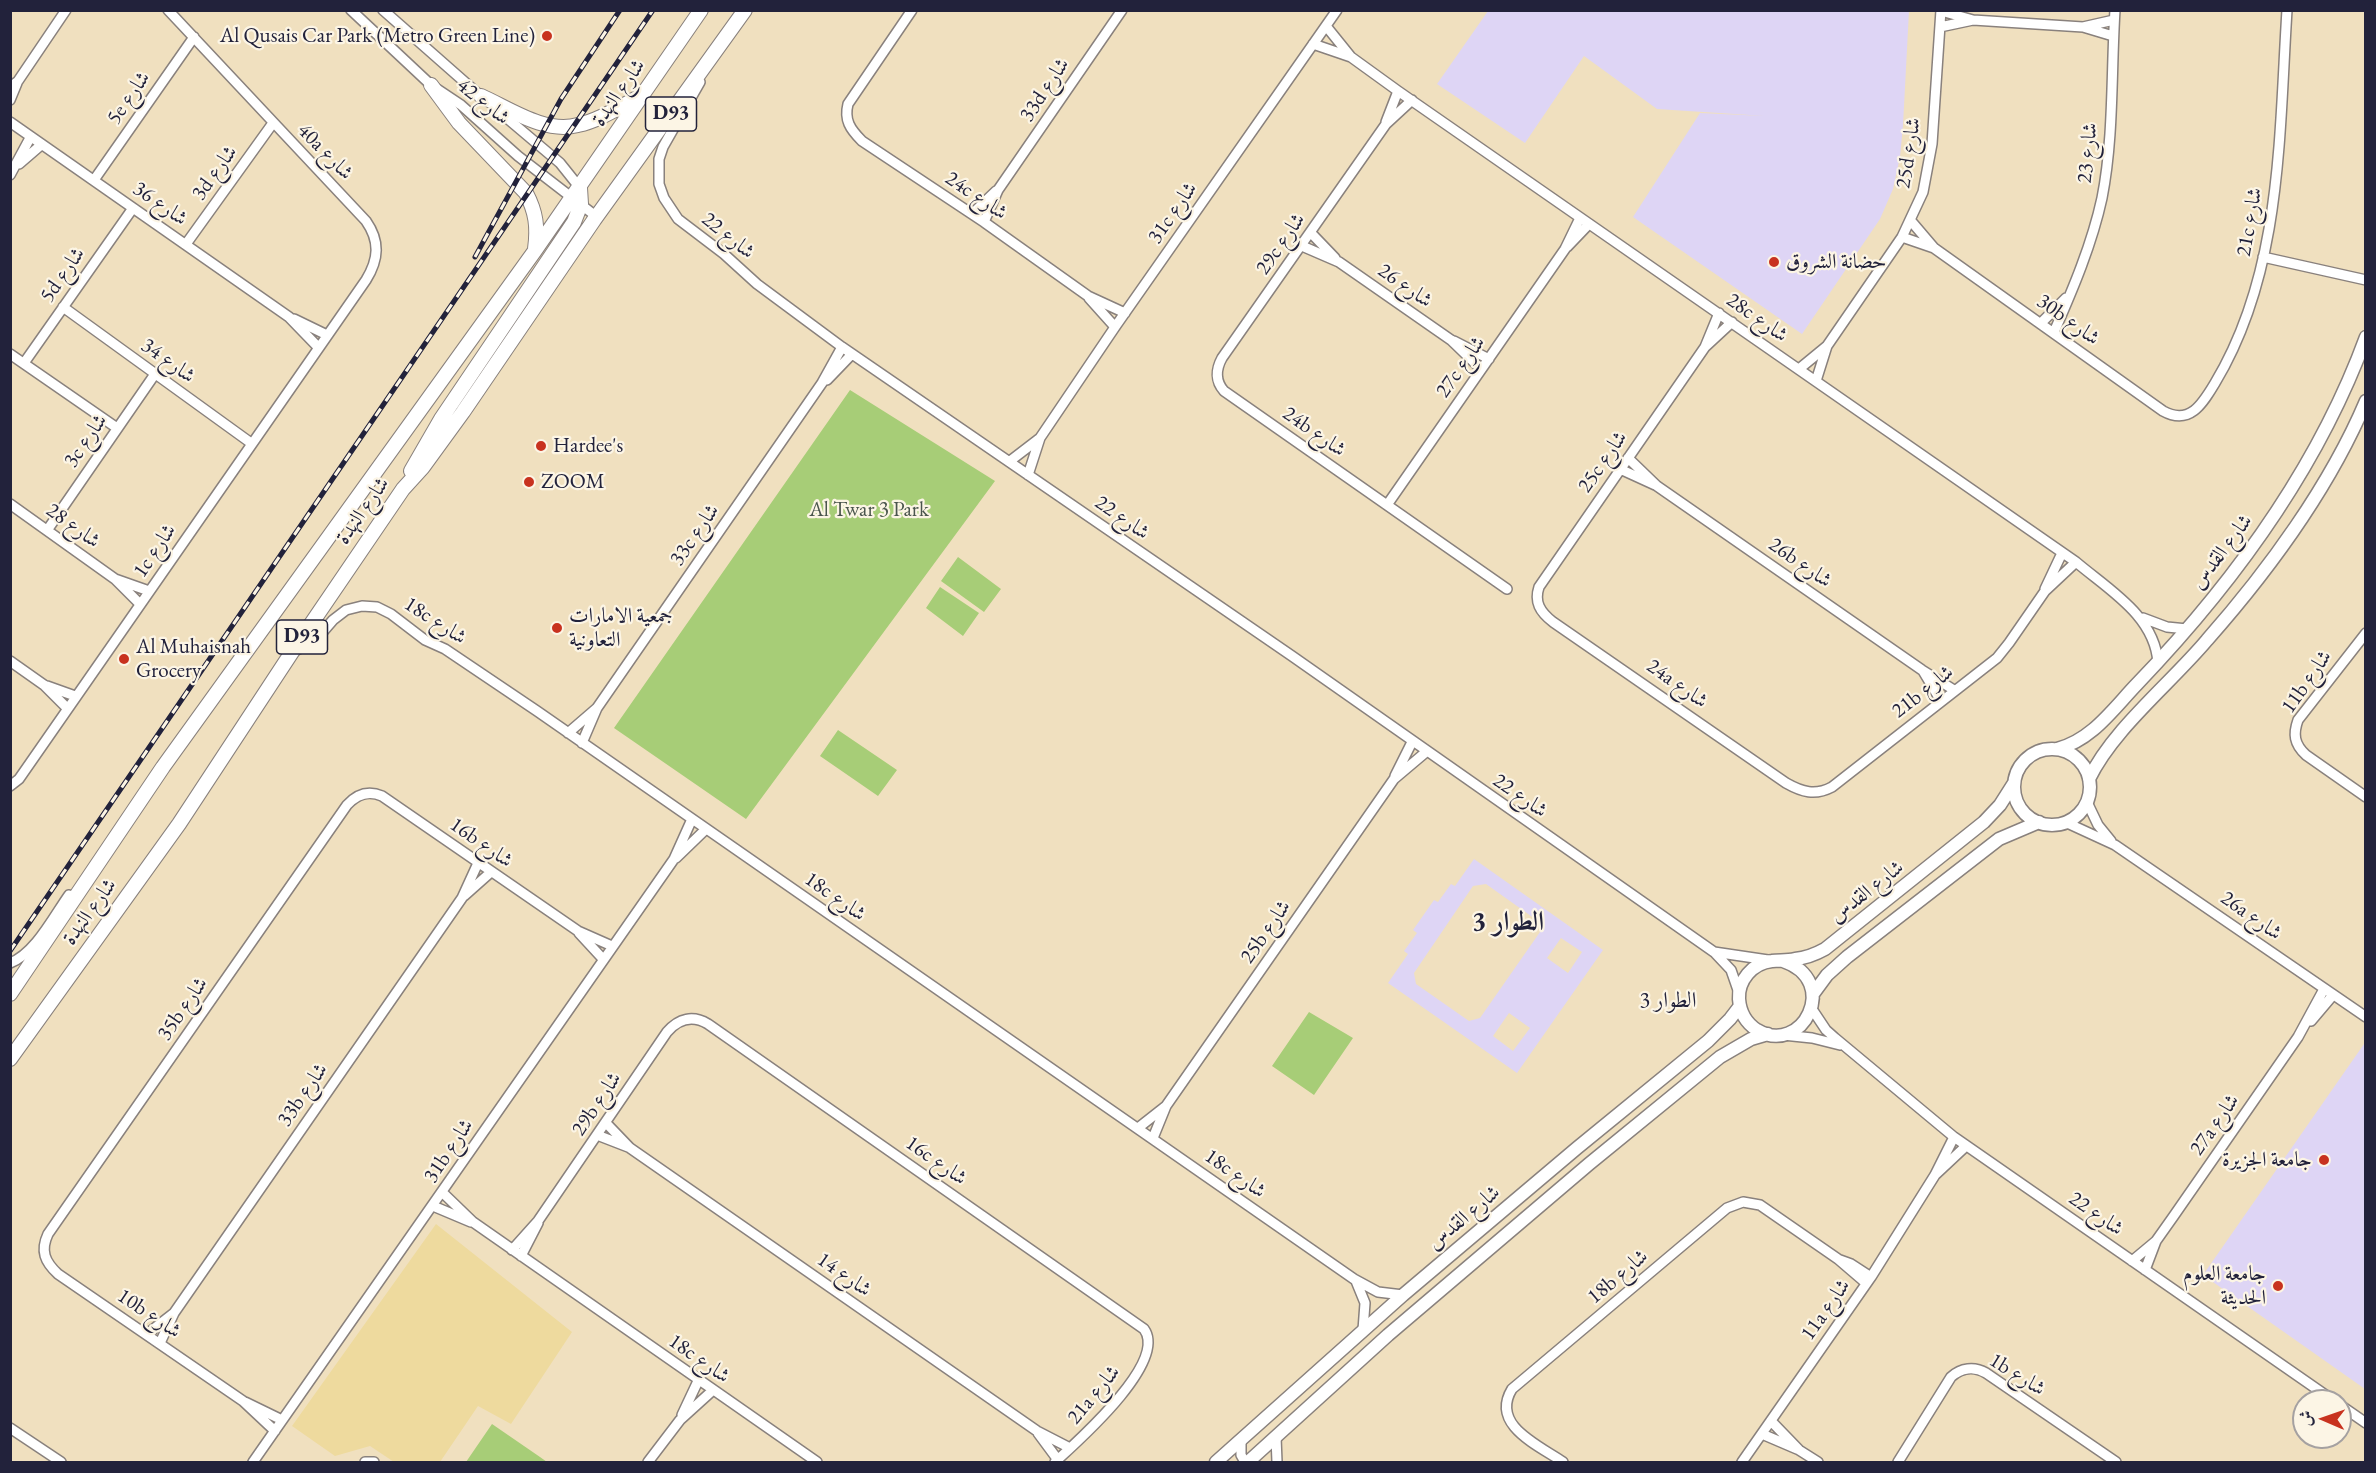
<!DOCTYPE html>
<meta charset="utf-8">
<style>
body{margin:0}
#map{position:relative;width:2376px;height:1473px;overflow:hidden;background:#f0e0bf;font-family:"EB Garamond",Amiri,serif}
canvas{display:block}
.frame{position:absolute;inset:0;border:12px solid #22223b;pointer-events:none}
.north{position:absolute;left:2292px;top:1389px;width:60px;height:60px;box-sizing:border-box;background:#fcf5e5;border:2px solid #a5a1a1;border-radius:50%;rotate:272deg;font-size:16px;font-weight:700;line-height:24px;text-align:center;color:#22223b}
.north::after{content:'';display:block;margin:auto;width:21px;height:27px;background:#c8321e;clip-path:polygon(50% 0,100% 100%,50% 72%,0 100%)}
</style>
<div id="map">
<canvas width="2376" height="1473"></canvas>
<div class="frame"></div>
<div class="north">ش</div>
</div>
<script>
const ctx = document.querySelector('canvas').getContext('2d');
ctx.lineJoin = 'round';
function paint(path, color) {
  ctx.fillStyle = color;
  ctx.fill(path, 'evenodd');
}
function strokePath(path, color, width, dash) {
  ctx.strokeStyle = color;
  ctx.lineWidth = width;
  ctx.lineCap = dash ? 'butt' : 'round';
  ctx.setLineDash(dash || []);
  ctx.stroke(path);
}
function label(font, color, halo, rows, align = 'center') {
  ctx.font = font + ' "EB Garamond",Amiri,serif';
  ctx.lineWidth = 4.5;
  ctx.setLineDash([]);
  ctx.textBaseline = 'middle';
  ctx.strokeStyle = halo;
  ctx.fillStyle = color;
  for (const [text, x, y, turn = 0] of rows) {
    ctx.save();
    ctx.translate(x, y);
    ctx.rotate((+turn || 0) * Math.PI / 180);
    ctx.textAlign = isNaN(turn) ? turn : align;
    if (halo) ctx.strokeText(text, 0, 0);
    ctx.fillText(text, 0, 0);
    ctx.restore();
  }
}
paint(new Path2D(`
 M1488 11H1909L1903 125 1900 157 1893 189 1880 219 1802 334 1633 217 1700 113 1765 116 1657 109 1584 56 1525 143 1437 84Z
 M1474 859 1603 950 1517 1073 1388 983 1408 954 1404 951 1417 933 1413 930 1434 900 1438 902 1451 884 1455 886ZM1486 884 1538 921 1540 932 1480 1018 1469 1021 1416 984 1414 973 1473 886ZM1561 938 1582 952 1568 973 1547 958ZM1509 1013 1530 1028 1513 1051 1493 1036Z
 M2364 1044 2366 1046 2365 1389 2203 1275Z`), '#ded5f5');
paint(new Path2D(`
 M850 390 995 481 746 819 614 728Z
 M958 557 1001 589 984 612 941 581Z
 M940 587 979 613 963 636 926 608Z
 M838 730 897 770 878 796 820 756Z
 M1309 1012 1353 1038 1314 1095 1272 1066Z
 M492 1424 540 1457 547 1462H466Z`), '#a7cd77');
paint(new Path2D(`
 M436 1224 572 1332 511 1424 478 1406 440 1462H394L370 1446 335 1456 292 1426Z`), '#eeda9e');
const minor = new Path2D(`
 M351 10 431 85 461 105 518 156 597 217
 M383 10 484 99
 M912 10 848 104C844 120 850 129 862 141L984 222 1088 296 1125 313
 M1941 11 1973 20 2083 27 2113 36
 M1326 26 1351 57 1398 91 2076 562C2109 590 2155 616 2158 663
 M1940 27 1973 20
 M2083 27 2114 20
 M1313 44 1351 57
 M700 82 663 147 659 159V184L664 198 678 219 724 254 757 284 842 347 1292 656 1714 952 1731 970 1739 993
 M10 87 18 81 66 10
 M10 100 17 83
 M1412 100 1386 124 1222 358C1216 369 1215 381 1224 391L1507 589
 M495 108 560 163 580 188
 M10 122 289 317 318 347
 M1386 122 1398 91
 M19 164 41 145
 M10 175 30 138
 M94 180 194 37
 M972 214 996 191
 M1911 221 1934 248
 M984 222 998 190 1122 10
 M1311 233 1335 258
 M1902 237 1934 248 2163 411C2190 426 2203 403 2215 383 2282 272 2279 136 2287 10
 M186 244 273 123
 M1302 246 1339 262 1451 340 1481 369
 M1567 247 1589 224
 M2263 257 2366 280
 M1089 298 1115 327
 M63 307 251 443
 M294 319 327 335
 M1732 322 1705 347 1539 587C1534 602 1540 612 1553 622L1786 783C1802 792 1815 796 1832 787L1997 658 2009 643 2045 591 2076 562
 M2041 323 2066 298
 M2054 332C2073 289 2092 244 2102 198 2114 137 2111 73 2115 10
 M1454 341 1489 359
 M1705 347 1719 313
 M10 354 117 428
 M24 363 133 208
 M1799 369 1827 346
 M827 380 852 354
 M1816 381 1827 346 1902 237 1923 192 1932 144 1941 10
 M1628 458 1657 486 1922 670 1954 690
 M1010 461 1040 438
 M1620 469 1655 485
 M1028 475 1040 438 1115 327 1337 10
 M10 504 115 579 140 604
 M1387 505 1565 249 1580 218
 M48 529 155 374
 M115 579 149 591
 M2045 589 2062 553
 M2143 618 2167 627 2187 629
 M2366 633 2298 720C2293 734 2294 744 2306 755L2366 797
 M292 652 314 642 333 620 346 610 362 606 377 607 391 614 425 640 445 649 537 711 1354 1279 1378 1292 1403 1295
 M10 661 44 685 67 708
 M1923 671 1941 701
 M47 686 75 696
 M568 733 597 708
 M582 743 597 708 822 383 842 347
 M1395 776 1412 742
 M10 786 19 779 366 280C379 259 380 241 366 221L168 10
 M2087 802 2098 825 2111 841
 M2065 822 2115 845 2366 1017
 M676 858 706 829
 M464 896 491 872
 M579 933 603 959
 M1714 952 1768 960
 M10 963C35 954 54 916 69 895
 M1812 1009 1826 1030 1835 1038 1954 1137 2334 1401
 M2311 1021 2333 995
 M1783 1035 1812 1038 1840 1045
 M606 1123 630 1148 1037 1431 1070 1448
 M1138 1128 1166 1106
 M597 1135 628 1147
 M1153 1138 1166 1106 1394 779 1426 752
 M1935 1175 1966 1146
 M443 1193 473 1222 817 1462
 M433 1206 471 1222
 M512 1250 538 1221 667 1032C679 1018 693 1015 708 1024L1144 1329C1168 1362 1078 1441 1055 1462
 M521 1256 538 1223
 M1840 1260 1851 1264 1871 1277
 M2132 1261 2156 1241 2173 1217 2298 1037 2324 989
 M2145 1270 2156 1241
 M1356 1281 1365 1303 1363 1330
 M147 1334 174 1313
 M160 1343 174 1313 462 898 478 863
 M245 1402 282 1420
 M2340 1405 2366 1423
 M682 1415 698 1381
 M1771 1421 1799 1450 1818 1462
 M10 1428 61 1462
 M275 1431 243 1401 58 1274C45 1262 40 1251 48 1234L347 805C357 794 368 790 382 796L578 931 612 946
 M1038 1433 1058 1460
 M1762 1434 1797 1449
 M1276 1437 1277 1462
 M1241 1440V1455L1245 1462
 M253 1462 674 859 692 819
 M365 1462H374
 M648 1462 680 1420 712 1391
 M1563 1462C1538 1445 1490 1425 1512 1389L1727 1208 1743 1202 1760 1205 1838 1259 1866 1283
 M1742 1462 1871 1277 1935 1175 1954 1137
 M1898 1462 1951 1377C1961 1368 1974 1366 1986 1373L2116 1462`);
const secondary = new Path2D(`
 M2057 749C2092 740 2113 709 2137 684 2233 584 2318 468 2366 337
 M2014 787a38 38 0 1 1 76 0a38 38 0 1 1-76 0Z
 M2089 779C2113 729 2171 683 2207 640 2268 571 2330 486 2366 401
 M1783 961C1842 981 1802 1057 1757 1030 1746 1023 1740 1012 1739 999 1738 981 1752 963 1772 961 1779 960 1787 961 1795 959 1806 958 1816 954 1825 949L1984 822 2000 805 2014 783
 M1813 994 1827 975 1847 957 1999 839 2039 822
 M1216 1462 1403 1295 1577 1148 1708 1041 1730 1019 1740 1006
 M1248 1462 1388 1335 1589 1164 1720 1057 1751 1039 1768 1034`);
const primary = new Path2D(`
 M431 85 459 123 526 193C536 212 538 227 535 249
 M481 96C510 109 545 134 578 125 601 120 622 105 643 95
 M411 471 441 419 574 222 581 204 580 188
 M10 994 163 767 534 252 701 10
 M10 1059 179 824 292 652 403 489 423 467 463 412 594 220 745 10`);
strokePath(minor, '#89817d', 12);
strokePath(secondary, '#89817d', 15);
strokePath(primary, '#89817d', 16);
strokePath(minor, '#fff', 9);
strokePath(secondary, '#fff', 12);
strokePath(primary, '#fff', 14);
const rail = new Path2D(`
 M475 257 561 99 620 10
 M10 951 653 10`);
strokePath(rail, '#22223b', 5);
strokePath(rail, '#fcf5e5', 3, [9]);
for (const [x, y, r, color] of [
 [547,36,6,"#c8321e"],
 [1774,262,6,"#c8321e"],
 [541,446,6,"#c8321e"],
 [529,482,6,"#c8321e"],
 [557,628,6,"#c8321e"],
 [124,659,6,"#c8321e"],
 [2324,1160,6,"#c8321e"],
 [2278,1286,6,"#c8321e"]
]) {
  const dot = new Path2D();
  dot.arc(x, y, r, 0, 2 * Math.PI);
  ctx.fillStyle = color;
  ctx.fill(dot);
  strokePath(dot, '#fcf5e5', 2);
}
for (const [x, y, w] of [
 [671,114,51],
 [302,637,51]
]) {
  const box = new Path2D();
  box.roundRect(x - w / 2, y - 17, w, 34, 4.5);
  ctx.fillStyle = '#fcf5e5';
  ctx.fill(box);
  strokePath(box, '#22223b', 1.5);
}
label('bold 20px', '#22223b', null, [
 ["D93",671,114],
 ["D93",302,637]
]);
label('21px', '#22223b', '#fcf5e5', [
 ["Al Qusais Car Park (Metro Green Line)",535,36,"right"],
 ["حضانة الشروق",1786,262],
 ["Hardee's",553,446],
 ["ZOOM",541,482],
 ["جمعية الامارات",569,616],
 ["التعاونية",569,640],
 ["Al Muhaisnah",136,647],
 ["Grocery",136,671],
 ["جامعة الجزيرة",2312,1160,"right"],
 ["جامعة العلوم",2266,1274,"right"],
 ["الحديثة",2266,1298,"right"]
], 'left');
label('21px', '#22223b', '#fcf5e5', [
 ["33d شارع",1045,90,-56],
 ["شارع النهدة",619,93,-55],
 ["5e شارع",129,98,-55],
 ["شارع 42",483,102,39],
 ["40a شارع",325,152,46],
 ["25d شارع",1909,153,-81],
 ["شارع 23",2088,153,-84],
 ["3d شارع",215,173,-54],
 ["24c شارع",976,196,34],
 ["شارع 36",160,204,35],
 ["31c شارع",1173,213,-55],
 ["21c شارع",2250,222,-80],
 ["شارع 22",728,236,39],
 ["29c شارع",1281,244,-55],
 ["5d شارع",63,275,-55],
 ["شارع 26",1405,286,35],
 ["28c شارع",1757,318,35],
 ["30b شارع",2068,320,36],
 ["شارع 34",168,361,36],
 ["27c شارع",1461,367,-55],
 ["24b شارع",1314,432,35],
 ["3c شارع",86,441,-55],
 ["25c شارع",1603,462,-55],
 ["شارع النهدة",363,511,-55],
 ["شارع 22",1122,518,35],
 ["شارع 28",73,526,36],
 ["33c شارع",695,535,-55],
 ["1c شارع",155,551,-56],
 ["شارع القدس",2222,552,-53],
 ["26b شارع",1800,563,35],
 ["18c شارع",435,621,33],
 ["11b شارع",2307,682,-55],
 ["24a شارع",1677,684,35],
 ["21b شارع",1923,692,-38],
 ["شارع 22",1520,796,35],
 ["16b شارع",481,843,35],
 ["شارع القدس",1867,892,-38],
 ["18c شارع",835,897,35],
 ["شارع النهدة",90,912,-54],
 ["26a شارع",2251,916,35],
 ["25b شارع",1266,932,-55],
 ["35b شارع",183,1009,-55],
 ["33b شارع",303,1095,-55],
 ["29b شارع",597,1104,-56],
 ["27a شارع",2215,1125,-55],
 ["31b شارع",449,1151,-56],
 ["16c شارع",936,1161,35],
 ["18c شارع",1235,1174,35],
 ["شارع 22",2096,1214,35],
 ["شارع القدس",1464,1218,-40],
 ["شارع 14",844,1275,35],
 ["18b شارع",1618,1277,-40],
 ["11a شارع",1826,1310,-55],
 ["10b شارع",149,1314,34],
 ["18c شارع",699,1359,35],
 ["1b شارع",2017,1375,32],
 ["21a شارع",1094,1395,-50]
]);
label('21px', '#4a554d', '#fcf5e5', [
 ["Al Twar 3 Park",869,510]
]);
label('22px', '#22223b', '#fcf5e5', [
 ["الطوار 3",1668,1001]
]);
label('bold 27px', '#22223b', '#fcf5e5', [
 ["الطوار 3",1508,923]
]);
</script>
